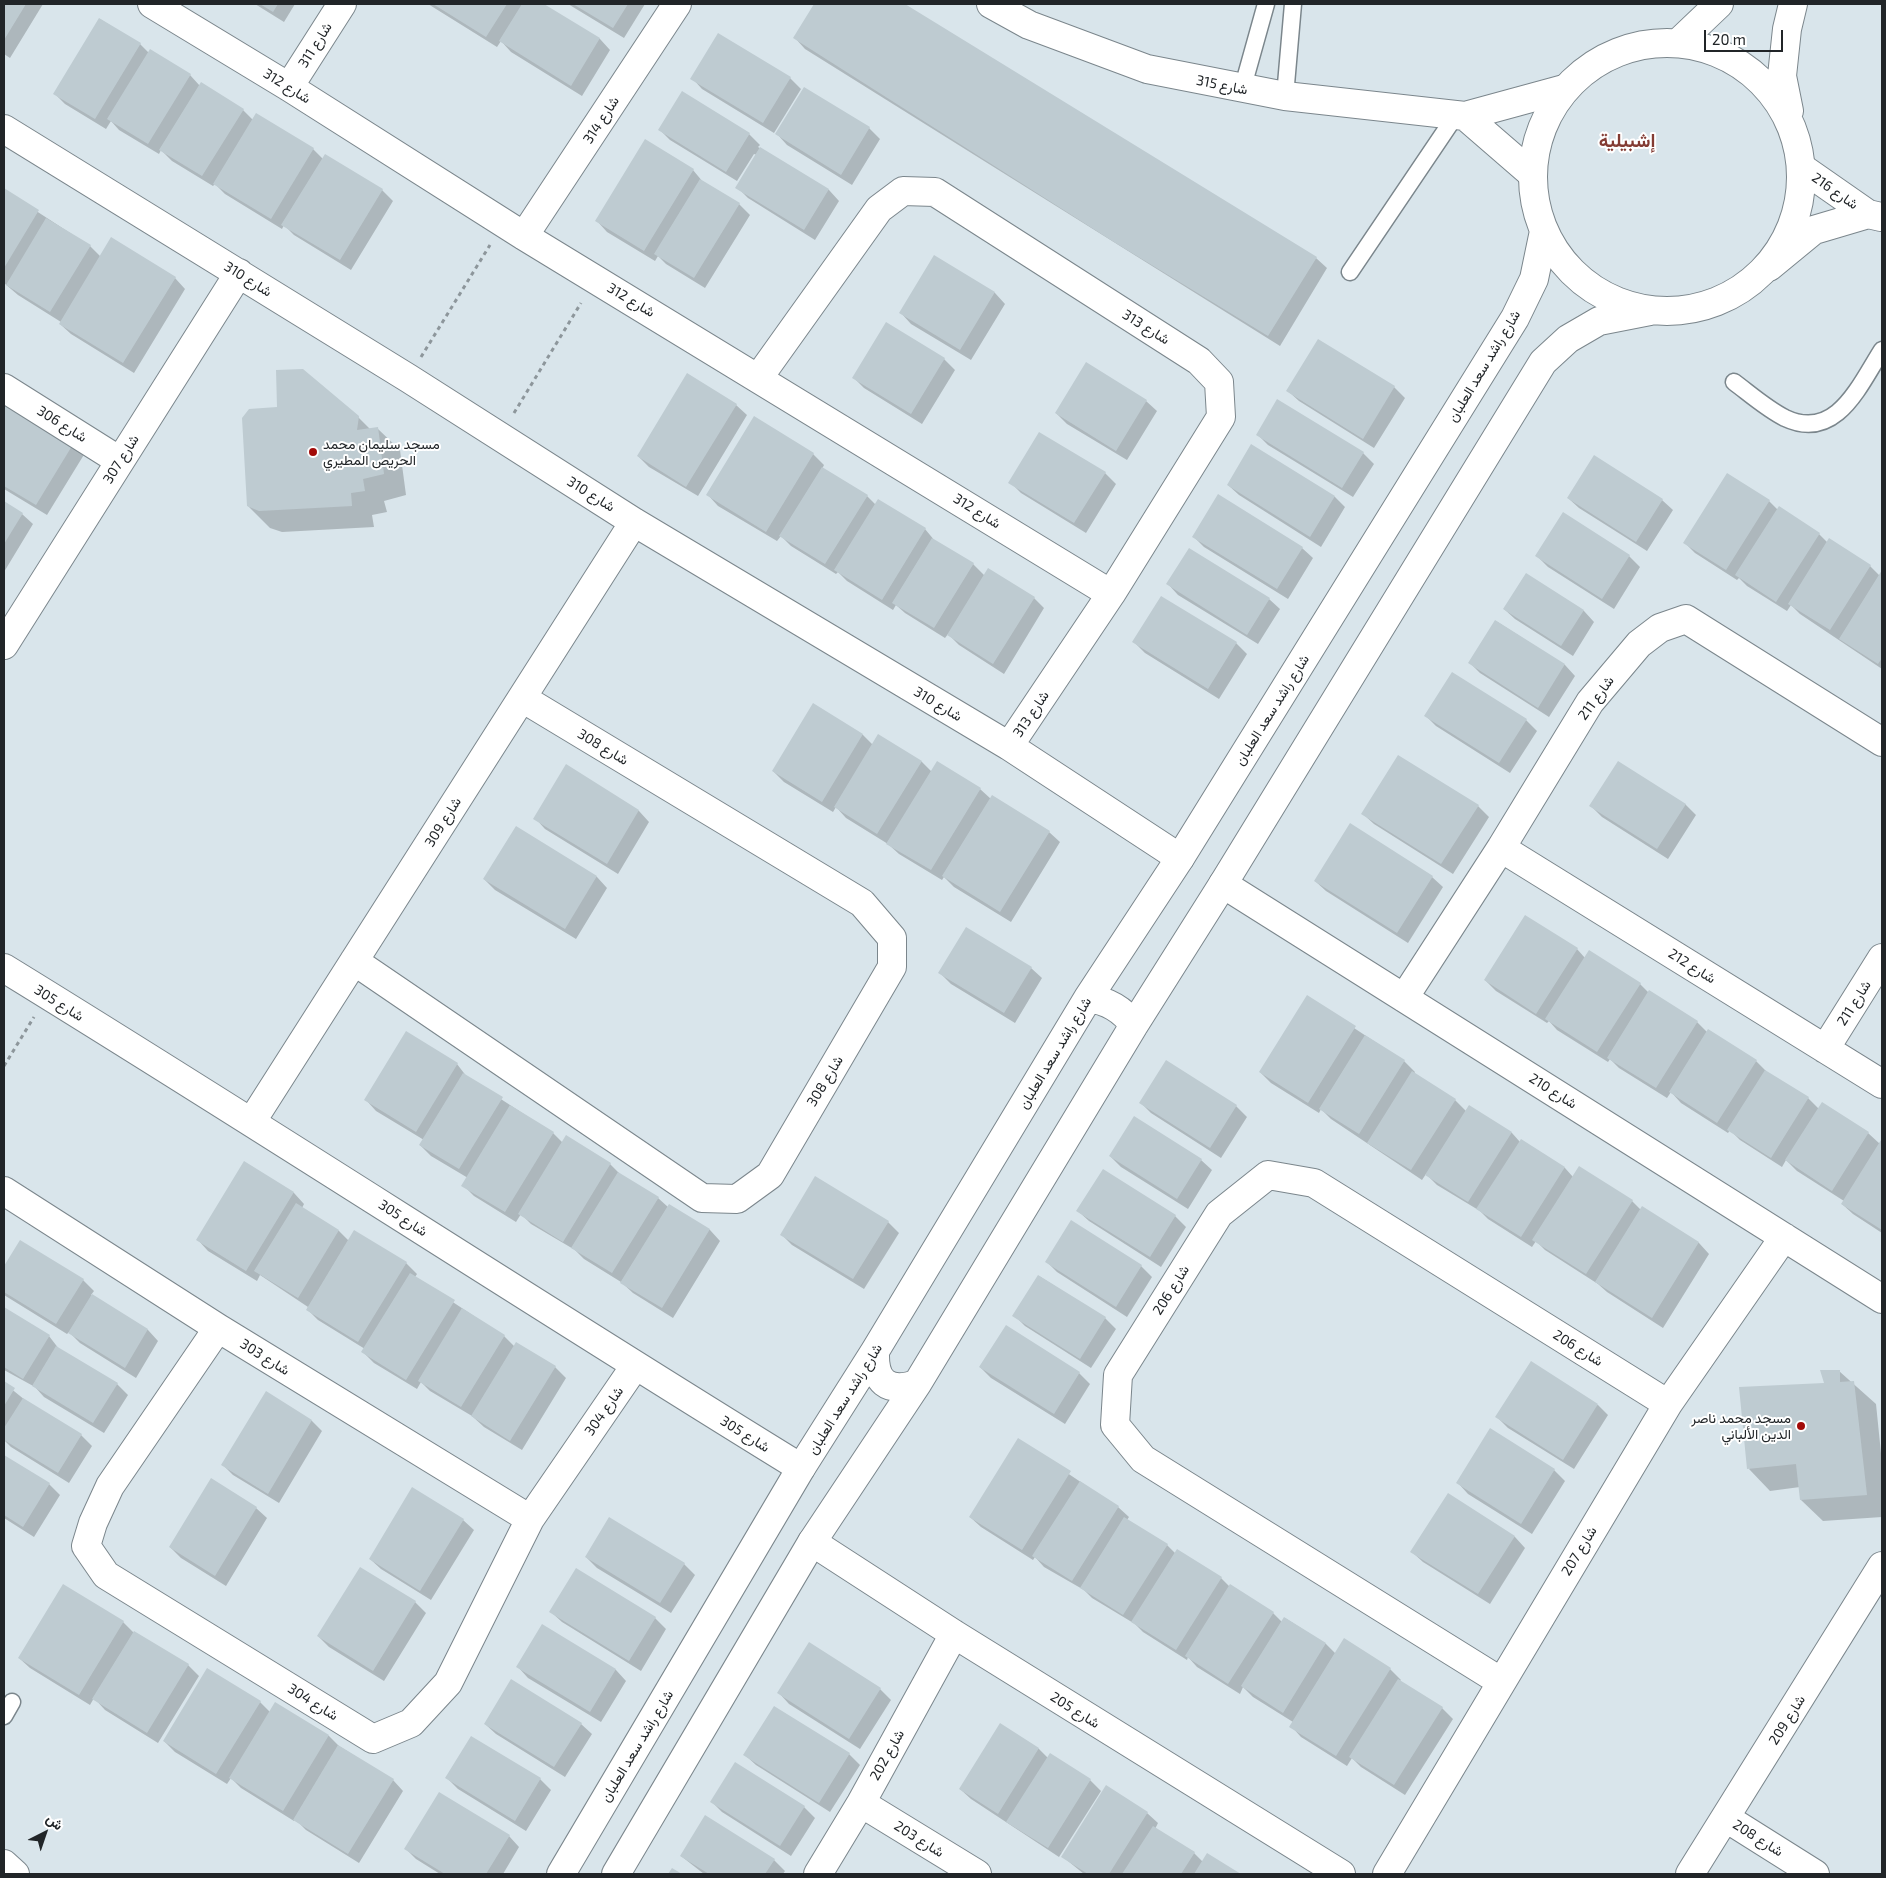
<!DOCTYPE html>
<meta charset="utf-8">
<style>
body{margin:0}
#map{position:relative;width:1886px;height:1878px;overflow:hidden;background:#d9e5eb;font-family:"Exo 2",Vazirmatn,sans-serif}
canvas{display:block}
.frame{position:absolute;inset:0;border:5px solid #212528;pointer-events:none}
.north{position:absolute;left:20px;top:1808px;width:50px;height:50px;-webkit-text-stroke:4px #fff;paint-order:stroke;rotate:41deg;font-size:14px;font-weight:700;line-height:20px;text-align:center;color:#212528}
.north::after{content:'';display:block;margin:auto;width:18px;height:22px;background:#212528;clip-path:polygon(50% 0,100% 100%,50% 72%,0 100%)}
.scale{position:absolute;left:1704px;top:30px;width:79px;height:22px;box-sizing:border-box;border:2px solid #212528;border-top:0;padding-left:6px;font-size:15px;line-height:18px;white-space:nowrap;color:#212528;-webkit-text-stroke:4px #fff;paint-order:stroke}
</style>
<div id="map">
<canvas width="1886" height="1878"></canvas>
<div class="frame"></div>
<div class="north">ش</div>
<div class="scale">20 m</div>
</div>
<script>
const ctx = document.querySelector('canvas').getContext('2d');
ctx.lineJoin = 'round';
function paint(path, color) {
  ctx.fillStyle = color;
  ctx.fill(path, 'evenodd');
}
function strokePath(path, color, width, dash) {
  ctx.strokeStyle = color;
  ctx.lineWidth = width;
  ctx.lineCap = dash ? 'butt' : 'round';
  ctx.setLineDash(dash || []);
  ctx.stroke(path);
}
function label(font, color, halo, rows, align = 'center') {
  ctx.font = font + ' "Exo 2",Vazirmatn,sans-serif';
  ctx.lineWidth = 4;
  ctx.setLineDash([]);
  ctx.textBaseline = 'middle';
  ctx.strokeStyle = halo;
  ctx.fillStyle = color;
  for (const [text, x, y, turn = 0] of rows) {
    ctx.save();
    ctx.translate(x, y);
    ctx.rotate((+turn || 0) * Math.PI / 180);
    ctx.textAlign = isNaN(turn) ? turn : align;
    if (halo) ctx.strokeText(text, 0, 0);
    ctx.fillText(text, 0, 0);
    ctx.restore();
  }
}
paint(new Path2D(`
 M4 4H43L10 58 4 54Z
 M255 4H295L284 22Z
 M428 4H542L600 39 610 50 582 96 511 52 501 41 497 47Z
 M568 4H645L624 38Z
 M816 4H902L1316 258 1327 268 1280 346 805 49 795 38Z
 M100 19 140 44 149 53 150 51 190 75 200 86 243 110 253 120 313 149 323 159 325 155 382 190 393 201 351 270 294 235 284 225 282 229 225 194 215 184 213 186 172 161 161 150 159 154 119 130 111 121 106 129 65 104 55 94Z
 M692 78H790L801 89 774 133 702 89Z
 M804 88 869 128 880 139 852 185 787 145 777 134Z
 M660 130 749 134 760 145 758 147 829 190 839 201 815 240 748 198 737 187 757 155 754 154 737 181 670 140Z
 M693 170 703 182 739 204 750 215 705 288 666 264 658 256 655 261 607 232 597 221Z
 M4 190 90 246 101 257 175 278 185 289 134 373 71 334 60 324 61 322 18 295 4 283Z
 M935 257 995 293 1005 304 971 360 911 324 901 313Z
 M944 359 955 370 922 424 864 388 853 377Z
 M1394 387 1405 398 1374 448 1299 401 1288 391Z
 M4 399 85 453 47 515 4 489Z
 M1146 401 1157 411 1127 460 1067 424 1056 413Z
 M736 405 747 415 698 496 649 467 638 456Z
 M358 417 370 429H378L400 450 406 495 384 501 387 512 372 515 374 527 282 532 270 528 248 506Z
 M755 418 813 454 824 465 822 469 867 496 876 505 925 529 935 541 973 564 984 575 1034 598 1044 608 1004 674 959 645 948 634 945 638 905 613 896 605 893 610 847 581 838 572 836 574 791 546 781 536 777 541 718 506 708 495Z
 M1257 434 1363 453 1374 464 1353 497 1268 445Z
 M1252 446 1335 497 1345 507 1321 547 1239 495 1228 485Z
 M1105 473 1116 484 1086 533 1021 493 1010 482Z
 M1728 475 1769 501 1778 510 1819 534 1828 543 1870 566 1880 576 1882 573V669L1800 614 1791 605 1787 611 1747 586 1739 578 1737 580 1695 553 1685 543Z
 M1568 498 1662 500 1673 510 1647 551 1579 508Z
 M4 502 22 514 33 524 4 572Z
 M1563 514 1629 556 1640 567 1614 609 1548 567 1537 556Z
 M1193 536 1302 548 1313 558 1288 599 1204 547Z
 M1526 574 1584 611 1594 622 1573 656 1515 619 1504 609Z
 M1168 584 1269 599 1280 609 1258 644 1178 595Z
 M1161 598 1236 643 1247 654 1219 699 1145 653 1134 642Z
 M1496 621 1565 665 1575 676 1549 717 1480 673 1470 663Z
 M1452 674 1526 720 1537 731 1510 773 1436 726 1426 716Z
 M814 705 863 735 873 745 879 736 922 762 932 772 980 789 991 799 1049 832 1060 842 1011 922 954 887 944 877 942 880 899 854 888 844 846 818 836 807 833 812 784 782 773 771Z
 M566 766 639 811 649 822 618 874 545 829 535 818Z
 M1685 804 1696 815 1668 859 1602 817 1591 806Z
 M1478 806 1489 817 1453 874 1374 824 1363 814Z
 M516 827 597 877 607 888 576 939 495 890 484 879Z
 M1432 877 1443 887 1408 943 1326 891 1315 881Z
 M1577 949 1585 958 1640 984 1649 993 1697 1022 1708 1033 1756 1061 1767 1072 1808 1098 1819 1109 1822 1104 1868 1133 1880 1144 1882 1142V1233L1853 1214 1842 1204 1844 1201 1797 1171 1786 1160 1782 1167 1740 1140 1730 1130 1728 1133 1681 1103 1671 1092 1667 1098 1619 1068 1610 1059 1608 1062 1557 1030 1549 1021 1547 1023 1496 991 1485 980Z
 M1031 968 1042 978 1015 1023 951 984 940 973Z
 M1307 997 1404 1061 1415 1072 1414 1074 1455 1100 1466 1111 1469 1106 1512 1133 1520 1142 1565 1168 1573 1177 1632 1201 1641 1210 1643 1208 1699 1243 1709 1254 1663 1328 1607 1292 1598 1284 1545 1250 1536 1241 1532 1247 1488 1219 1480 1211 1437 1185 1426 1174 1422 1180 1331 1119 1321 1109 1319 1113 1271 1083 1260 1072Z
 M1166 1062 1236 1106 1247 1117 1221 1158 1151 1113 1141 1103Z
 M457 1064 467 1077 553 1133 563 1143 610 1164 621 1175 658 1198 668 1207 669 1205 710 1230 720 1241 673 1318 633 1293 621 1282 584 1259 575 1250 531 1224 521 1214 516 1222 474 1196 463 1185 468 1178 431 1156 420 1145 424 1140 376 1111 366 1100Z
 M1110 1156 1201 1160 1212 1170 1188 1209 1121 1167Z
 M245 1163 294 1193 304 1204 302 1208 339 1231 349 1241 406 1263 417 1274 415 1277 504 1336 515 1347 555 1367 566 1378 522 1450 484 1427 472 1416 430 1391 421 1382 417 1389 374 1363 363 1352 365 1349 318 1320 307 1309 308 1307 260 1275 257 1281 208 1251 198 1240Z
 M1078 1211 1175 1216 1186 1227 1161 1267 1089 1221Z
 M888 1222 899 1233 864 1289 792 1245 781 1234Z
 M20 1242 83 1280 94 1291 91 1295 148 1330 158 1341 136 1378 80 1343 69 1332 67 1334 4 1295V1269Z
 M1046 1261 1141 1266 1152 1277 1127 1317 1057 1272Z
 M1039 1276 1105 1318 1116 1329 1091 1368 1025 1326 1014 1315Z
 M4 1308 49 1336 59 1349 117 1384 128 1395 104 1433 44 1397 35 1387 4 1370Z
 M980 1367 1079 1373 1090 1384 1065 1424 991 1378Z
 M1839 1371 1876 1404 1882 1463V1517L1823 1521 1801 1500 1800 1487 1770 1491 1749 1469Z
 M4 1383 25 1400 81 1435 92 1446 69 1483 11 1447 4 1440Z
 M266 1393 312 1421 322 1431 279 1503 233 1475 223 1465Z
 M1598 1405 1608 1415 1574 1469 1508 1428 1497 1417Z
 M1491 1430 1554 1470 1565 1481 1532 1534 1468 1494 1458 1483Z
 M1018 1440 1118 1507 1129 1517 1127 1520 1167 1545 1176 1554 1221 1578 1230 1587 1273 1613 1282 1622 1285 1618 1326 1644 1336 1654 1390 1669 1401 1680 1400 1681 1442 1708 1453 1719 1405 1795 1361 1767 1352 1758 1347 1766 1301 1737 1291 1726 1293 1722 1253 1697 1243 1687 1240 1694 1197 1667 1188 1657 1187 1660 1143 1632 1135 1624 1092 1598 1084 1590 1044 1567 1035 1557 1033 1560 981 1527 970 1517Z
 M4 1456 49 1484 60 1495 34 1537 4 1518Z
 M1448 1495 1515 1537 1525 1548 1490 1604 1423 1562 1412 1552Z
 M256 1508 267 1518 226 1586 181 1558 170 1547Z
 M463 1520 474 1530 431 1600 381 1569 370 1559Z
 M586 1557 684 1564 695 1575 671 1613 597 1568Z
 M577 1570 655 1618 666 1629 641 1671 562 1622 551 1612Z
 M415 1602 426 1613 384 1681 329 1647 318 1636Z
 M123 1622 134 1633 188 1665 199 1676 158 1743 105 1710 94 1698 90 1705 30 1668 19 1658Z
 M543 1626 616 1670 626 1681 601 1722 528 1678 518 1667Z
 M809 1644 880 1689 891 1700 860 1749 789 1704 779 1693Z
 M260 1702 270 1712 329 1736 339 1746 393 1780 403 1791 359 1863 306 1830 295 1819 294 1821 241 1788 231 1778 227 1784 175 1752 164 1741Z
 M485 1724H581L592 1734 565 1777 496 1734Z
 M1000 1725 1039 1749 1048 1758 1090 1780 1101 1791 1059 1857 971 1799 960 1789Z
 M849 1754 860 1765 830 1812 756 1765 745 1755Z
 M447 1778 540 1779 551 1790 526 1831 458 1789Z
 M712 1802 804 1807 815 1818 791 1856 722 1812Z
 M1147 1813 1158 1823 1155 1829 1194 1853 1203 1862 1208 1855 1239 1874H1084L1063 1857Z
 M509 1836 519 1847 503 1874H440L416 1859 406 1849Z
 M681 1856 774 1860 785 1871 783 1874H704Z`), '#0003');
paint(new Path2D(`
 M4 4H26L4 40Z
 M260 4H278L273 12Z
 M433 4H507L486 37Z
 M522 4H544L600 38 571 86 499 41Z
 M573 4H628L613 28Z
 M814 4H905L1317 257 1268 336 1114 242 793 38Z
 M99 18 141 43 95 119 53 94Z
 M718 33 791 77 763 123 690 79Z
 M150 49 191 74 148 144 107 119Z
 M201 82 244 109 202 176 159 150Z
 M804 87 870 127 841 175 775 134Z
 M682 91 750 133 726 172 658 130Z
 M256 113 314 148 271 219 213 184Z
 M645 139 694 169 644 251 595 221Z
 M760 147 829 189 804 230 735 188Z
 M325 154 383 189 340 260 281 225Z
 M700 179 740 203 694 278 654 254Z
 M4 188 39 210 4 268Z
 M46 218 91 245 50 312 6 285Z
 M111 237 176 277 123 363 59 324Z
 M934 255 995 292 960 350 899 313Z
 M886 322 945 358 911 414 852 378Z
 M1318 339 1395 386 1363 439 1286 391Z
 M1086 362 1147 400 1116 451 1055 413Z
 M303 369 359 416 357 430 378 427 384 474 363 479 365 491 351 493 352 506 259 511 247 506 242 418 249 409 277 407 276 370Z
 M687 373 737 404 686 487 637 456Z
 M4 397 75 441 36 505 4 486Z
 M1277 399 1364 452 1342 488 1256 435Z
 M754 416 814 453 766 532 706 495Z
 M1039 432 1106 472 1074 523 1008 483Z
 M1251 444 1335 496 1310 537 1227 485Z
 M1594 455 1663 499 1636 542 1567 498Z
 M822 467 868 495 825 564 779 536Z
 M1727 473 1770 500 1726 570 1683 543Z
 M1218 494 1303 547 1277 589 1192 537Z
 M878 499 926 528 882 600 834 570Z
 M4 501 23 513 4 544Z
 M1779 506 1820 533 1776 602 1735 575Z
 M1563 512 1630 555 1602 599 1535 556Z
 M932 538 974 563 934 628 892 603Z
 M1829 538 1871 565 1830 630 1788 604Z
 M1189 548 1270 598 1247 635 1166 584Z
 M988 568 1035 597 993 664 947 635Z
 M1882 570V658L1878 664 1839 639Z
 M1526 573 1584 610 1561 646 1503 609Z
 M1161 596 1237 642 1208 689 1132 642Z
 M1495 620 1565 664 1538 708 1468 663Z
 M1452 672 1527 719 1499 763 1424 716Z
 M813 703 863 734 822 802 772 771Z
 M878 734 922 761 877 834 834 807Z
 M1398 755 1479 805 1441 864 1361 814Z
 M937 761 981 788 931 870 886 844Z
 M1618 761 1686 804 1657 849 1589 806Z
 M566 764 639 810 607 864 533 819Z
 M992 795 1050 831 1000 912 942 876Z
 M1350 823 1433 876 1397 933 1314 881Z
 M516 826 597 876 565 929 483 879Z
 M1525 915 1578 948 1536 1014 1484 980Z
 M966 927 1032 967 1004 1013 938 973Z
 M1589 950 1641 983 1597 1052 1545 1019Z
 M1649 990 1698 1021 1656 1088 1607 1058Z
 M1307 995 1356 1026 1308 1103 1259 1072Z
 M1708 1029 1757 1060 1717 1123 1669 1092Z
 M406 1031 458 1063 416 1132 364 1100Z
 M1365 1035 1405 1060 1359 1134 1319 1109Z
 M1166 1060 1237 1105 1210 1148 1139 1103Z
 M1765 1070 1809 1097 1771 1158 1727 1130Z
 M1412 1071 1456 1099 1411 1170 1367 1143Z
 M463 1073 503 1097 459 1169 419 1145Z
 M1822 1102 1869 1132 1832 1191 1785 1160Z
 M510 1105 554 1132 505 1212 461 1186Z
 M1469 1105 1512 1132 1468 1202 1425 1175Z
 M1134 1116 1202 1159 1177 1199 1109 1156Z
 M566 1135 611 1163 563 1242 518 1214Z
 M1521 1139 1565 1167 1521 1237 1476 1209Z
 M1881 1140 1882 1141V1230L1841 1204Z
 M244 1161 294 1192 246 1271 196 1240Z
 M1579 1166 1633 1200 1586 1274 1532 1240Z
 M1103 1169 1176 1215 1150 1257 1076 1211Z
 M618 1172 659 1197 612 1273 571 1248Z
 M815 1176 889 1221 853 1279 780 1235Z
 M296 1203 339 1230 298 1298 254 1271Z
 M669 1204 710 1229 662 1308 620 1283Z
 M1642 1206 1699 1242 1652 1318 1595 1282Z
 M1071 1220 1142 1265 1116 1307 1045 1262Z
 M354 1230 407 1262 358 1342 306 1310Z
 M20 1240 84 1279 56 1324 4 1292V1266Z
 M410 1273 455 1300 406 1380 361 1352Z
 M1038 1275 1106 1317 1080 1359 1012 1316Z
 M92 1294 148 1329 125 1368 68 1333Z
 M4 1307 50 1335 23 1379 4 1367Z
 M462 1308 505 1335 461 1407 418 1381Z
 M1006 1325 1080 1372 1054 1414 979 1367Z
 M516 1342 556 1366 510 1441 471 1416Z
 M56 1346 118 1383 93 1423 32 1386Z
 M1531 1361 1598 1404 1563 1460 1495 1417Z
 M1820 1370H1840V1382L1854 1381 1867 1495 1800 1500 1796 1464 1747 1469 1739 1387 1824 1383Z
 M4 1381 15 1388 4 1406Z
 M266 1391 312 1420 268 1494 221 1465Z
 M23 1398 82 1434 58 1473 4 1440V1428Z
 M1490 1428 1555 1469 1521 1524 1456 1483Z
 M1018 1438 1071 1471 1022 1550 969 1517Z
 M4 1455 50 1483 23 1527 4 1515Z
 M211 1478 257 1507 215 1576 169 1547Z
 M1080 1481 1119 1506 1072 1581 1032 1556Z
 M412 1487 464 1519 420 1591 369 1559Z
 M1448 1493 1515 1536 1478 1594 1410 1552Z
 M609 1517 685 1563 660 1603 585 1557Z
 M1124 1517 1168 1544 1123 1615 1080 1588Z
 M1177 1549 1222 1577 1176 1650 1131 1622Z
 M360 1567 416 1601 373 1671 317 1636Z
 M576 1568 656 1617 629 1661 549 1612Z
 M63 1584 124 1621 79 1695 18 1658Z
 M1230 1584 1274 1612 1228 1684 1185 1656Z
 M1284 1617 1326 1643 1283 1713 1241 1686Z
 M542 1624 616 1669 590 1712 516 1667Z
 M134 1631 189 1664 147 1733 92 1699Z
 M1344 1638 1391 1668 1336 1756 1289 1727Z
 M809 1642 881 1688 849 1739 777 1693Z
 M207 1668 261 1701 216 1774 163 1741Z
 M511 1679 582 1723 554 1767 484 1724Z
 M1398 1679 1443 1707 1394 1785 1349 1757Z
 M275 1702 329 1735 283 1811 229 1778Z
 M774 1706 850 1753 819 1803 743 1755Z
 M1000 1723 1039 1748 998 1814 959 1789Z
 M471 1736 541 1778 515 1821 445 1778Z
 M338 1745 394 1779 348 1854 293 1820Z
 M1050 1753 1091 1779 1048 1848 1006 1822Z
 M735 1762 805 1806 780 1846 710 1802Z
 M1106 1785 1148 1812 1109 1874H1088L1061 1857Z
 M439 1792 510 1835 486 1874H445L404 1849Z
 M705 1815 775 1859 765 1874H709L680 1856Z
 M1153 1826 1195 1852 1181 1874H1122Z
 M1207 1853 1241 1874H1194Z
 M672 1868 682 1874H668Z`), '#becbd1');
const lane = new Path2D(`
 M1242 90 1266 4
 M1285 96 1293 4
 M1350 272 1456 115
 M1734 382C1750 394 1767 409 1785 418 1836 442 1859 386 1882 350
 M4 1716 12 1702`);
const street = new Path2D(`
 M152 4 289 87 524 236 1111 594
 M991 4 1029 25 1147 69 1285 96 1465 116 1564 89
 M289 87 342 4
 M1465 116 1532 174
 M4 129 408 378 634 522 1009 746 1180 858
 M1802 168 1868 214 1881 217
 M524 236 677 4
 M1769 267 1814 230 1868 214
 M759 377 879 209 903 191 935 192 1199 361 1219 382 1221 417 1111 594 1009 746
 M4 388 120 461
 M4 645 239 273
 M1501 848 1882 1084
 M1223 884 1882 1299
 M354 961 702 1198 737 1199 770 1175 892 967V938L862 903 522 698
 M4 968C271 1132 534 1304 801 1468
 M1404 998 1501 848 1590 702 1639 644 1660 628 1686 619 1882 742
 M1825 1049 1882 958
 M252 1121 634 522
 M4 1191 218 1328 530 1519
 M218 1328 110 1486 93 1523 86 1546 106 1575 373 1739 411 1723 448 1683 530 1519 635 1366
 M812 1542 954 1634 1341 1874
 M1500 1681 1143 1459 1115 1425 1118 1375 1219 1214 1268 1175 1314 1183 1668 1404
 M861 1803 977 1874
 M1726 1818 1815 1874
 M818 1874 861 1803 954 1634
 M1387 1874 1668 1404 1784 1237
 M1690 1874 1882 1566`);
const secondary = new Path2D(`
 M1533 177a134 134 0 1 1 268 0a134 134 0 1 1-268 0Z
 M1678 43 1719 4
 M1789 111 1782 76 1787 29 1793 4
 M1088 998C1108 1001 1122 1009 1134 1025
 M875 1351C874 1382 887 1393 917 1384
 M4 1864 15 1874
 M561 1874 801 1468 875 1351 1088 998 1180 858 1515 318 1534 279 1544 231
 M616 1874 812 1542 917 1384 1134 1025 1223 884 1543 362 1568 339 1599 321 1650 311`);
strokePath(lane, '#7b868c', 19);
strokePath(street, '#7b868c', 30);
strokePath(secondary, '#7b868c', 30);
strokePath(new Path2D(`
 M421 357 490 245
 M514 413 581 303
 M4 1066 34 1017`), '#8d969b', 3, [4, 4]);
strokePath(lane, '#fff', 16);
strokePath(street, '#fff', 28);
strokePath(secondary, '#fff', 28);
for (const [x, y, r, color] of [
 [313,452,5,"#a20a08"],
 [1801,1426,5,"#a20a08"]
]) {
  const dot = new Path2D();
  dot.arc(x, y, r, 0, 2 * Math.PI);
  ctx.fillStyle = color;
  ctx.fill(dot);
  strokePath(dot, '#fff', 2);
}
label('14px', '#212528', '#fff', [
 ["شارع 311",315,45,-58],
 ["شارع 315",1222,85,11],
 ["شارع 312",287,86,32],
 ["شارع 314",601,120,-57],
 ["شارع 216",1835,191,35],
 ["شارع 310",248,279,32],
 ["شارع 312",631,300,31],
 ["شارع 313",1146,327,32],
 ["شارع راشد سعد العلبان",1484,366,-59],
 ["شارع 306",62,424,32],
 ["شارع 307",121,459,-58],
 ["شارع 310",591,494,32],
 ["شارع 312",977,511,32],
 ["شارع 211",1596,698,-54],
 ["شارع 310",938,704,31],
 ["شارع راشد سعد العلبان",1272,710,-58],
 ["شارع 313",1031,714,-56],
 ["شارع 308",603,747,31],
 ["شارع 309",443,822,-58],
 ["شارع 212",1692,966,32],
 ["شارع 305",59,1003,32],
 ["شارع 211",1854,1003,-58],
 ["شارع راشد سعد العلبان",1055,1053,-59],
 ["شارع 308",825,1081,-59],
 ["شارع 210",1553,1091,32],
 ["شارع 305",403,1218,33],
 ["شارع 206",1171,1290,-58],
 ["شارع 206",1578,1348,32],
 ["شارع 303",265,1357,32],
 ["شارع راشد سعد العلبان",845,1399,-58],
 ["شارع 304",604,1411,-55],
 ["شارع 305",745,1434,32],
 ["شارع 207",1579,1551,-59],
 ["شارع 304",313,1702,32],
 ["شارع 205",1075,1710,32],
 ["شارع 209",1787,1720,-58],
 ["شارع راشد سعد العلبان",637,1746,-59],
 ["شارع 202",887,1755,-61],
 ["شارع 208",1758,1838,32],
 ["شارع 203",919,1839,32]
]);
label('14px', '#212528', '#fff', [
 ["مسجد سليمان محمد",323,444],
 ["الحريص المطيري",323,460],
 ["مسجد محمد ناصر",1791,1418,"right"],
 ["الدين الألباني",1791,1434,"right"]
], 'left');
label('bold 19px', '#833b33', '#fff', [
 ["إشبيلية",1627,141]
]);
</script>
